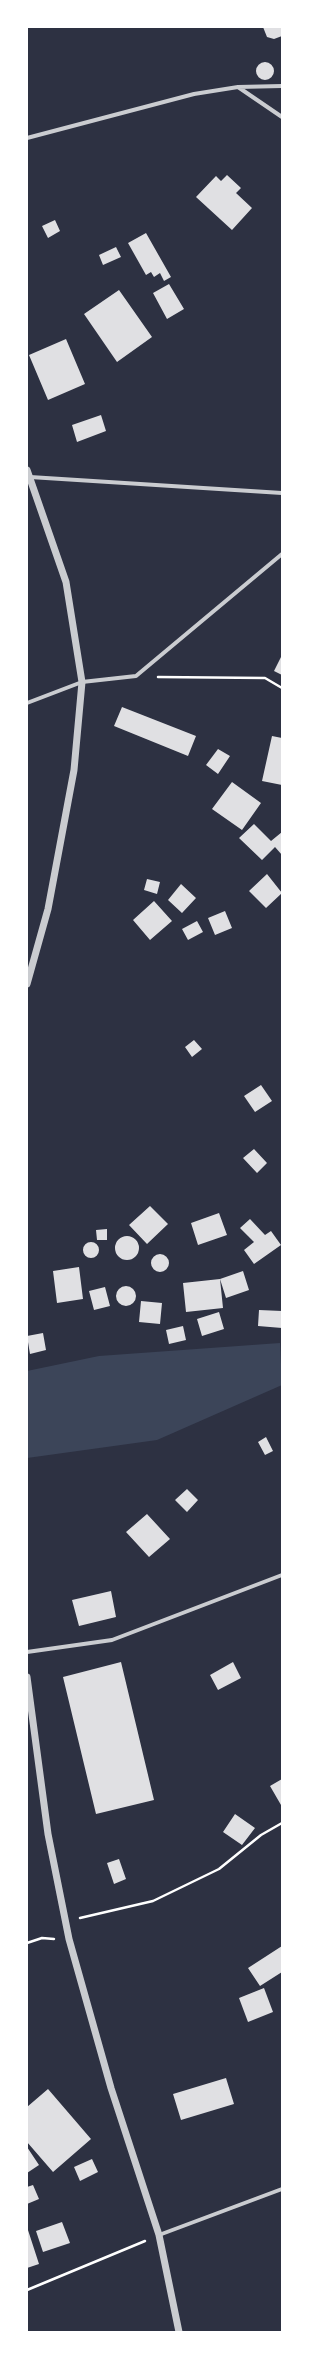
<!DOCTYPE html>
<style>
body{margin:0}
#map{position:relative;width:309px;height:2359px;overflow:hidden;background:#2d3142;font-family:"Noto Sans",sans-serif}
canvas{display:block}
.frame{position:absolute;inset:0;border:28px solid #fff;pointer-events:none}
</style>
<div id="map">
<canvas width="309" height="2359"></canvas>
<div class="frame"></div>
</div>
<script>
const ctx = document.querySelector('canvas').getContext('2d');
ctx.lineJoin = 'round';
function paint(path, color) {
  ctx.fillStyle = color;
  ctx.fill(path, 'evenodd');
}
function strokePath(path, color, width, dash) {
  ctx.strokeStyle = color;
  ctx.lineWidth = width;
  ctx.lineCap = dash ? 'butt' : 'round';
  ctx.setLineDash(dash || []);
  ctx.stroke(path);
}
paint(new Path2D(`
 M280 1343 282 1385 157 1440 27 1458V1371L99 1356Z`), '#3c4559');
paint(new Path2D(`
 M263 27H282V36L274 39 267 37Z
 M256 71a9 9 0 1 1 18 0a9 9 0 1 1-18 0Z
 M227 175 241 188 236 193 252 208 232 230 196 197 216 176 221 181Z
 M55 220 60 231 48 238 42 226Z
 M146 233 171 277 164 281 160 273 154 277 151 272 146 275 128 243Z
 M116 247 121 257 103 265 99 255Z
 M169 284 184 309 167 319 153 293Z
 M119 290 152 337 117 362 84 314Z
 M66 339 85 384 48 400 29 355Z
 M101 415 106 431 77 442 72 425Z
 M282 655V675L274 671Z
 M122 707 196 736 188 756 114 726Z
 M272 736 282 738V785L262 781Z
 M218 749 230 756 218 774 206 765Z
 M232 782 261 803 242 830 212 809Z
 M254 824 271 841 282 832V855L275 847 262 860 239 838Z
 M267 874 282 893 266 908 249 891Z
 M147 879 160 882 157 894 144 890Z
 M181 884 196 898 182 913 168 900Z
 M154 901 172 921 150 940 133 920Z
 M225 911 232 928 215 935 208 918Z
 M197 921 203 932 188 940 182 929Z
 M194 1040 202 1049 192 1057 185 1047Z
 M261 1085 272 1101 255 1112 244 1096Z
 M254 1149 267 1163 257 1173 243 1158Z
 M150 1206 168 1224 147 1244 129 1225Z
 M219 1213 227 1235 198 1245 191 1223Z
 M250 1219 265 1235 271 1231 281 1245 254 1264 244 1250 254 1242 240 1228Z
 M107 1229V1240H97L96 1230Z
 M115 1248a12 12 0 1 1 24 0a12 12 0 1 1-24 0Z
 M83 1250a8 8 0 1 1 16 0a8 8 0 1 1-16 0Z
 M151 1263a9 9 0 1 1 18 0a9 9 0 1 1-18 0Z
 M79 1267 83 1299 57 1303 53 1271Z
 M243 1271 249 1290 226 1298 220 1279 223 1308 186 1312 183 1283 220 1279Z
 M116 1296a10 10 0 1 1 20 0a10 10 0 1 1-20 0Z
 M105 1287 110 1306 94 1310 89 1291Z
 M141 1301 162 1303 160 1324 139 1322Z
 M259 1310 282 1311V1328L258 1326Z
 M219 1312 224 1329 202 1336 197 1319Z
 M183 1326 186 1340 169 1344 166 1330Z
 M43 1333 46 1350 30 1354 27 1336Z
 M266 1437 273 1451 265 1455 258 1442Z
 M187 1489 198 1500 187 1512 175 1500Z
 M147 1514 170 1539 149 1557 126 1532Z
 M111 1591 116 1617 79 1626 72 1600Z
 M121 1662 154 1800 96 1814 63 1677Z
 M233 1662 241 1678 218 1690 210 1675Z
 M282 1779V1804L281 1805 270 1786Z
 M235 1814 255 1828 242 1845 223 1832Z
 M119 1859 126 1879 114 1884 107 1863Z
 M282 1946V1972L260 1986 248 1968Z
 M264 1988 273 2012 248 2022 239 1998Z
 M226 2078 234 2104 181 2120 173 2094Z
 M48 2089 91 2139 53 2172 27 2142V2107Z
 M27 2147 39 2165 27 2173Z
 M92 2159 98 2172 80 2181 74 2167Z
 M33 2185 39 2199 27 2204V2187Z
 M62 2222 70 2243 43 2252 36 2231Z
 M27 2227 39 2264 27 2268Z`), '#e0e0e3');
strokePath(new Path2D(`
 M158 677 265 678 282 688
 M80 1918 153 1901 219 1869 261 1835 282 1823
 M27 1943 42 1938 54 1939
 M27 2290 145 2241`), '#fff', 2.5);
strokePath(new Path2D(`
 M238 87 282 117
 M27 138 194 94 238 87 282 86
 M30 477 282 493
 M27 703 82 682 136 676 282 554
 M27 1652 112 1640 282 1575
 M159 2235 282 2189`), '#caccd0', 4);
strokePath(new Path2D(`
 M27 470 66 582 82 682 74 770 48 909 27 984
 M27 1677 48 1834 69 1939 111 2088 159 2235 179 2332`), '#caccd0', 7);
</script>
